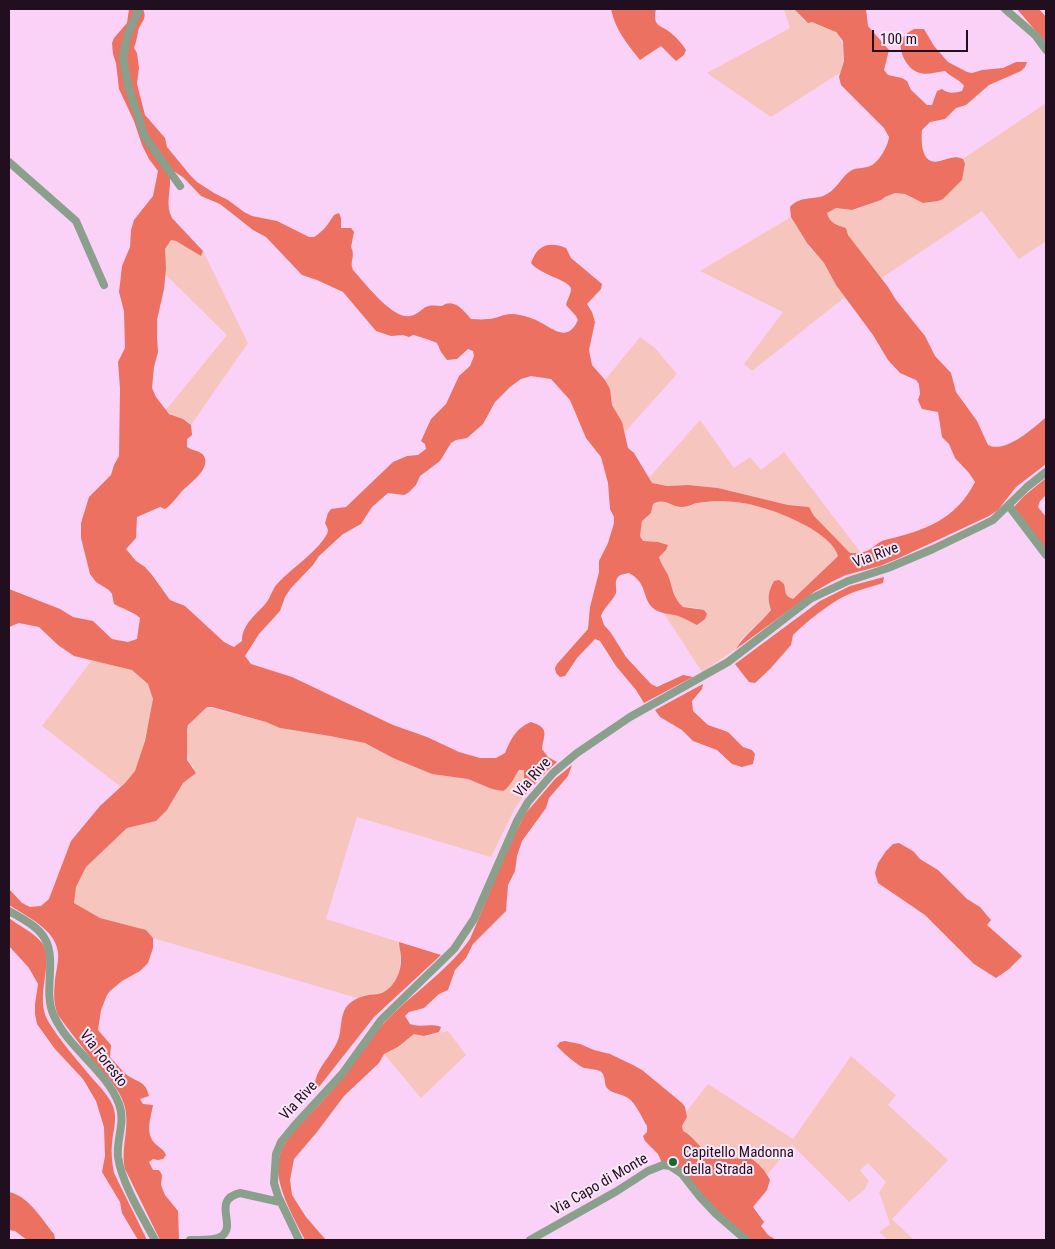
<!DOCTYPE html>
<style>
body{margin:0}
#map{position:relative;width:1055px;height:1249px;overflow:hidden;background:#fbd2f7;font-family:"Roboto Condensed",sans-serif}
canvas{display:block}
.frame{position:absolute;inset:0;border:10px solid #210f20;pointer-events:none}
.scale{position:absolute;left:872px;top:30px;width:96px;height:22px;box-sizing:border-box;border:2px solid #210f20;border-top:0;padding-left:6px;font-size:15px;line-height:18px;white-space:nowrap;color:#210f20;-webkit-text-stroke:4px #fce7fa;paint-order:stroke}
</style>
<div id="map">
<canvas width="1055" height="1249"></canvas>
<div class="frame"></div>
<div class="scale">100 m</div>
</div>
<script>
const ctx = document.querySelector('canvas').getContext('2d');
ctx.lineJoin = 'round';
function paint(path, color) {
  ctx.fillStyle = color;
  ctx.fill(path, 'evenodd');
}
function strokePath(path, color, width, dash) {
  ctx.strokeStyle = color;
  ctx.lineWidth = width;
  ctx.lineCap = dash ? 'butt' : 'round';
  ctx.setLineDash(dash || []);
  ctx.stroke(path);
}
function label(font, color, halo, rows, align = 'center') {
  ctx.font = font + ' "Roboto Condensed",sans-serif';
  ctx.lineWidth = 4;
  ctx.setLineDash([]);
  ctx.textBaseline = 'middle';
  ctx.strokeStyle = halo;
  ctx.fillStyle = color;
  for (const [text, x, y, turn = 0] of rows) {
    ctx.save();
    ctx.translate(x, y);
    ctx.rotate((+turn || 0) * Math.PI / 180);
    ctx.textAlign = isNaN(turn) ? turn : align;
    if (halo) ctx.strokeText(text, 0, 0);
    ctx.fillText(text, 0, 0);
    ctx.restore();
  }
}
paint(new Path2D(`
 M784 9H794L804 21C837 26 850 38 841 72L771 117 707 73 790 28Z
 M1046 103V241L1019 259 982 211 880 279 848 235 846 228C837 225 830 224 827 213 839 204 842 211 853 210 855 210 881 200 882 199 887 196 890 194 896 193 904 193 908 196 915 199 936 208 943 198 958 184 963 178 967 167 963 159Z
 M791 217 810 248 824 263 836 285 845 297 752 371 744 364 783 312 700 271Z
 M171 240 176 241 201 256 203 251 248 343 191 425C184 416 173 418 166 410L227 335 165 274V249Z
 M640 337 655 348 677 374 624 433C622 420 615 414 612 403 609 394 610 390 605 380Z
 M700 420 734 468 750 457 761 470 784 452 861 553H850L814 516 812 511 804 506 788 505 718 488 688 485 667 486 652 483 648 479Z
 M658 501C667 501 674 508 683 507 689 507 693 504 698 503 711 502 724 501 737 502 763 504 831 529 838 556L793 599 788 597 785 594V589L774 581C768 591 767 598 771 609L764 618 741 639 736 649 702 672 663 612 684 618 688 621 699 608 683 607C671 597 673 588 667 575 665 569 661 564 659 557L666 550 664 543 643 541 640 536 642 521 651 513 653 504Z
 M92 660 132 670 148 684 152 694 153 704 142 751 135 771 121 787 42 726Z
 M207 707 266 722 280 728 329 736 365 743 393 758 432 774 468 779 492 789H496L513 778 519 770H525L524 796 515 808 491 857 357 817 326 919 399 942C401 961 403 985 380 993 373 995 365 995 357 998L153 938 146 930 100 918 74 903 76 887 86 867 127 828 156 821 167 810 183 783 192 777 194 768C187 760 188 757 187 747 186 722 190 723 207 707Z
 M448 1031 466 1055 421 1098 384 1054 398 1048 414 1034 424 1036Z
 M851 1056 896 1095 888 1105 948 1160 892 1219 914 1240H888L879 1232 890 1224 879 1192 886 1182 868 1163 860 1170 869 1181 864 1190 849 1202 792 1145 767 1175 750 1158C737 1159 718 1159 707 1152 698 1146 693 1136 683 1131L682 1126 687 1117 686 1112 708 1084 793 1139Z`), '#f6c5bd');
paint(new Path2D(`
 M129 9H143C148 20 140 22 138 32 137 37 136 43 134 48L137 53 139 68 137 84 145 115 165 138 167 147 190 175 197 182 214 193 228 200 244 212 252 216 277 221 309 237H314C323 232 329 223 334 215L339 213 341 218V228H351L354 232 351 247C356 256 349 262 353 270 364 282 393 320 410 316 426 312 419 303 442 306 454 298 463 310 471 319 476 319 482 320 487 319 497 319 504 313 514 314 522 315 529 317 536 320 553 328 567 344 578 320L576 316 566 305C567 300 571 294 571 289 570 280 540 275 531 263 537 245 549 241 566 248L571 258 602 284 601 289 587 304 592 312 595 322 589 350 592 365 605 380 610 389 612 405 622 422 628 448 634 453 652 483 667 486 688 485 718 488 788 505 809 507 814 516 850 553C859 553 865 553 872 548 876 545 880 541 885 540 923 531 956 520 975 482L969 473 955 458 949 444 942 437 938 412 922 409 918 400 920 394 919 384 916 380 900 373 888 360 873 335 836 285 824 263 807 243 791 217 790 207C800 196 811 200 823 196 836 191 839 180 849 172 855 167 860 169 867 167 877 166 888 147 889 137L884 128 841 85 839 77 844 61 843 41 836 32 812 22 808 23 794 9H866L868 26 889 50 884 70 888 75 902 78 907 81 911 90 927 105H932L937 91 942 89C948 94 954 93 962 91L964 86C959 79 951 77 945 71 936 72 926 76 917 72 907 68 897 50 902 39 905 34 910 31 914 29H924L934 46 948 62 967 72 972 73 982 70 1003 68 1016 62H1027L1025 67 1021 71 989 85 966 105 956 108 945 119 930 122 922 130C921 142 921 166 940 161 949 159 954 155 963 159L965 164 962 180 943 199 938 201 923 203 905 194 895 193 885 197 881 200 852 210 836 208 827 213C830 224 837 225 846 228L848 235 888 287 896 300 925 336 935 356 951 373 956 392 977 421 988 445C1005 454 1034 428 1046 417V464L1016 487 998 510 989 516 897 559 880 566 846 575 833 581 814 592 736 649C745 634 760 624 771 610 767 598 768 592 774 581L779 580 784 584C786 592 784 596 793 599L834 560 838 556C831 529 762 504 736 502 724 501 709 501 697 503 692 504 688 507 682 507 671 507 664 497 653 504L651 513 642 521 640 536 643 541 658 542 668 545 666 550 659 557C661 564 665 569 668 575 673 588 672 597 683 607L704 610 707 614 705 619 697 625C692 623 688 620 683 618 674 613 660 615 653 608 642 599 648 583 629 573 625 574 620 574 618 577 614 581 617 588 616 593 612 602 604 607 601 616L604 625 611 633 626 657 651 684 657 687 683 675 693 677 644 703 636 690 616 666 600 641 595 639 577 658 565 676 560 677 556 673 555 668 557 664 588 629 590 607 599 572V561L608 543 614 523V517L610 509 608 483 601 457 586 438 570 400 551 379 531 376 521 379 510 387 495 402 483 424 467 438 456 440 451 443 440 461 420 476 416 485 408 493 404 495 388 493 372 507 361 524 343 534 319 556 313 565 291 588 285 597 280 611 259 634 245 656 251 664 292 677 393 725 427 737 459 752 480 758H496L505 753C510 740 517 727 531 722 550 728 544 734 542 749L548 757 557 762 547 771 524 796V770H519C514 777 511 786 503 791L492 789 468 779 432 774 393 758 365 743 330 736 280 728 266 722 212 707H207L188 725 187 730V760L196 773 183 783 167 810 156 821 127 828 86 867 76 887 74 903 100 918 146 930 153 938V948L148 963 140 971 122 981 110 991 107 995 101 1010 98 1030 111 1045 110 1057C116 1063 121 1070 127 1075 138 1083 145 1080 149 1096L140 1099 143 1104 153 1105C151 1117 146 1129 152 1140 156 1146 163 1148 166 1155L163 1159 158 1160 153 1159 149 1162 153 1170H159L162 1175 161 1185 165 1195 178 1211 179 1240H160L125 1169C120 1148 131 1126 124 1104 119 1088 104 1074 93 1061 81 1046 69 1030 58 1015 53 1003 54 992 55 980 56 971 59 961 58 952 55 929 26 916 9 905V889L22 903 30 907 41 906 49 899 71 841 100 806 125 783 135 771 145 741 153 699 148 684 132 670 74 656 58 645 39 627 19 623 9 627V589L60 609 73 617 93 621 112 639 117 640 128 642 137 639 140 618C136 613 121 608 114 604L112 594 109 590 96 582 90 574 81 538V523L89 497 111 475 114 465 119 456 120 388 118 362 125 348 124 311 119 292 122 266 130 247 131 230 134 220 153 196 158 171 149 159 142 145 134 121 119 89 116 63 113 54 112 43 114 38 127 23ZM175 172 184 178 201 196 220 204 253 230 266 237 302 275 317 280 343 292 376 331 391 336 403 335 409 337 413 335C419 336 432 341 437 343L441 352 447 360 457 359 468 349 473 351 474 356 470 366 459 376 446 404 431 419 421 441 425 444 426 449 418 455 407 456 393 462 346 507 331 509 328 513 325 523C327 527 329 530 327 534 317 552 292 568 278 583 272 589 271 597 266 603 256 615 242 624 242 641L234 647 224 642 185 606 170 600 152 575 145 567 136 561 126 549 136 538 137 517 160 507 165 509 169 506C174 501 178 496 182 491 190 483 211 469 204 456 200 450 192 451 187 447V439L192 435 191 425 183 419 169 414 156 397 152 388 154 367 158 352 157 336V320L164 289 166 269 165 249 171 240 176 241 201 256 203 251 172 218C165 205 171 191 170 177Z
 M611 9H656C652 28 661 24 672 34 677 38 682 44 686 50L684 55 676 61 661 46 640 60C627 44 615 29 611 9Z
 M1017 9H1039L1046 17V43Z
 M1046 478V495L1040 501 1038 507 1046 517V546L1043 547 1013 508 1024 496Z
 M884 577 883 583C875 586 865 588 857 591 835 598 810 619 793 635L791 645 770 669 755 683 749 682 735 664 820 601 850 586Z
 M703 684 702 689 692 701 693 711 708 725 728 732 743 747 752 750 755 754 753 764 742 767 732 764 717 750 693 741 682 730 660 717 655 710Z
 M572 765 568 776 549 798 546 808 522 841 517 856 515 871 508 885 506 911 473 944 466 958 455 970 448 990 439 994 424 1008 409 1012 405 1016 410 1024C420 1028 430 1023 441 1027L439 1032 424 1036 414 1034 398 1047 384 1054 379 1063 344 1096 317 1132 294 1159 290 1180 292 1195 306 1217 326 1240H305C294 1218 273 1183 279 1158 285 1133 311 1115 327 1096 347 1073 363 1047 383 1024 411 994 446 973 470 939L509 846 525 814 555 779Z
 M899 843 913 851 920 859 938 870 967 899 980 907 991 920 987 925 1022 956 1009 969 996 978 974 964 925 915 878 883 875 873 878 863 886 851 893 844Z
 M9 918C19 926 35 933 42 943 55 961 34 997 48 1021 60 1041 77 1060 92 1078 100 1087 110 1097 114 1109 117 1121 113 1131 112 1143 111 1153 112 1163 114 1173L147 1240H138L122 1213 120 1202 102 1172 105 1156 104 1127 96 1101 83 1079 55 1049 37 1024 35 1014V1004L38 984 29 968 9 946Z
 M399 942 441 955 374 1017 315 1092C312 1069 333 1057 339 1037 342 1026 340 1012 349 1004 358 996 367 995 378 994 393 991 402 972 401 958 401 953 399 947 399 942Z
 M565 1041 580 1044 594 1050 610 1054 633 1065 642 1070 682 1103 685 1107 687 1117 682 1126 683 1131C693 1136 698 1146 707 1152 718 1159 737 1159 750 1158 759 1163 766 1172 770 1180L767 1190 753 1207 764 1222 761 1226 768 1235 776 1240H746L685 1177 662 1163 658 1154 645 1141 643 1136 647 1132V1126C642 1118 636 1103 628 1098 621 1093 612 1094 607 1088 603 1083 607 1076 600 1071 595 1069 589 1069 584 1068 577 1065 563 1053 557 1046L560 1042Z
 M9 1192C29 1196 42 1220 54 1234L55 1239 51 1240H27L15 1231 9 1230Z`), '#ec7160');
strokePath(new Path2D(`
 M139 9 128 34 123 56 128 86 145 137 180 186
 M1005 9 1035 35 1046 50
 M9 162 76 221 104 285
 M1009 506 1046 555
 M9 911C19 917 32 923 40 932 61 955 41 989 54 1016 69 1049 106 1070 119 1104 126 1122 116 1139 118 1157 122 1184 142 1216 155 1240
 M190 1240C199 1240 215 1241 222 1236 237 1225 211 1200 240 1193L280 1202
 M299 1240 278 1196 274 1183 276 1154 281 1142 295 1125 342 1074 381 1020 454 949 474 919 517 821 528 802 553 773 577 753 630 717 728 662 810 599 848 581 888 568 933 549 981 526 993 520 1027 487 1046 472
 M530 1240 617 1191 648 1171 663 1165 670 1166 682 1174 700 1197 716 1214 746 1240`), '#8aa08d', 8);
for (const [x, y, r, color] of [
 [673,1162,5,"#1d6632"]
]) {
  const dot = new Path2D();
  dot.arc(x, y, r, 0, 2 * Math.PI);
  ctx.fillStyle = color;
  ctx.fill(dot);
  strokePath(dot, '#fce7fa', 2);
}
label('15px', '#210f20', '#fce7fa', [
 ["Via Rive",876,556,-20],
 ["Via Rive",533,778,-49],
 ["Via Foresto",103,1059,52],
 ["Via Rive",299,1101,-47],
 ["Via Capo di Monte",600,1185,-30]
]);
label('15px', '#210f20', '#fce7fa', [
 ["Capitello Madonna",683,1153],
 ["della Strada",683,1170]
], 'left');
</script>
